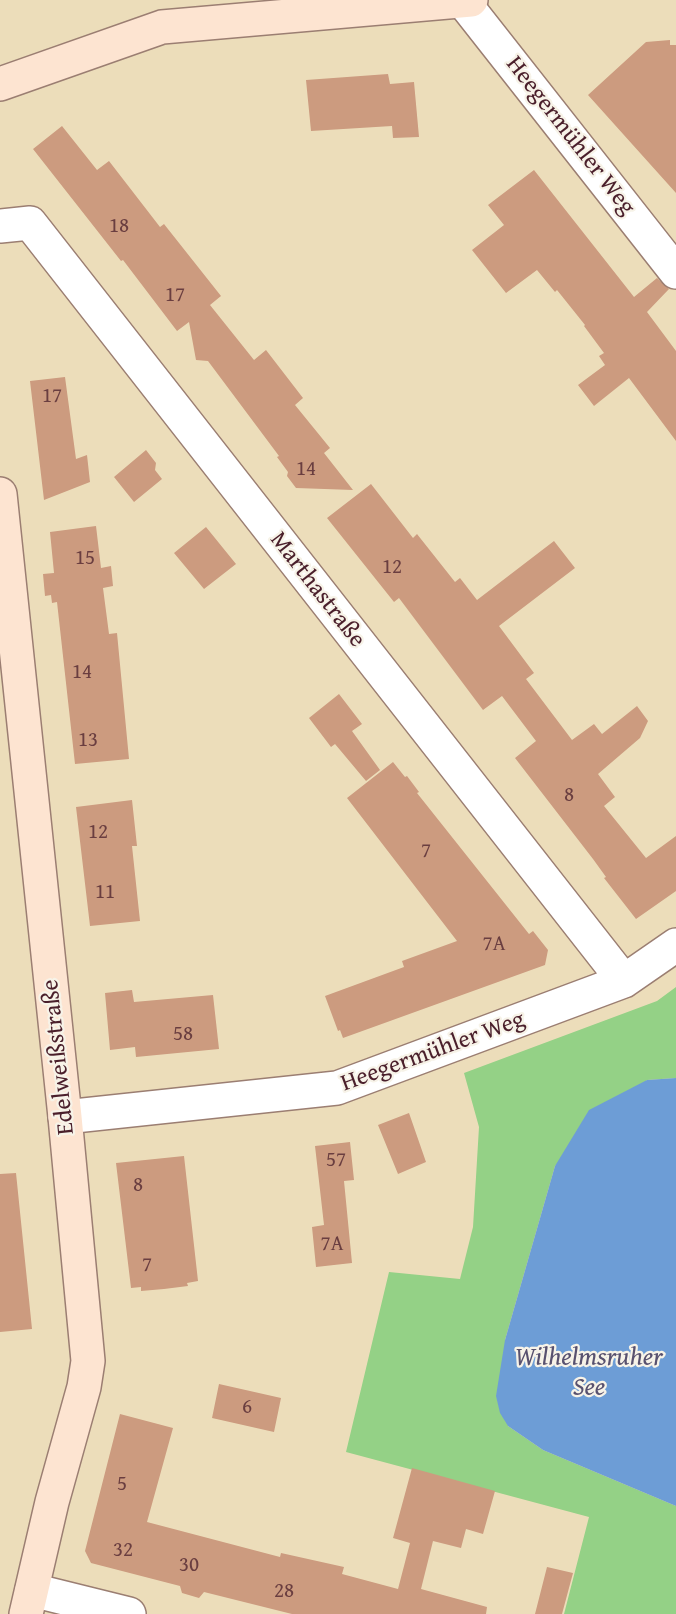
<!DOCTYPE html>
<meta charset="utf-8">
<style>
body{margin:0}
canvas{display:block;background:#ecddba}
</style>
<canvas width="676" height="1614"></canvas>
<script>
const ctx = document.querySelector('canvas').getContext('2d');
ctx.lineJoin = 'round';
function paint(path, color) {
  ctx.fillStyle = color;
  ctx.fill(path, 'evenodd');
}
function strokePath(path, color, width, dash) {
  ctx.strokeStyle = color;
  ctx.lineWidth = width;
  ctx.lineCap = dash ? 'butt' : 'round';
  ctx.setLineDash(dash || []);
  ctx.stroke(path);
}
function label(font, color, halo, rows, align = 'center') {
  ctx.font = font + ' "Gentium Book Plus",serif';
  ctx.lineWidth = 4.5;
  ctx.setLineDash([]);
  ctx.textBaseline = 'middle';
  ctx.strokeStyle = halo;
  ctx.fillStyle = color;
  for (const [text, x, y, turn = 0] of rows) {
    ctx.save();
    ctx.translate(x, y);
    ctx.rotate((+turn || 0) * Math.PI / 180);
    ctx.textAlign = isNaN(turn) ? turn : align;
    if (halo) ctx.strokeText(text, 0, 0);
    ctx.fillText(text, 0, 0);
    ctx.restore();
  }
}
paint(new Path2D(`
 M676 987V1078L647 1080 555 1166 505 1340 508 1426 543 1450 676 1506V1614H564L589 1517 346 1452 389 1272 460 1279 473 1227 479 1127 464 1073 657 1001Z`), '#94d186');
paint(new Path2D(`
 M676 1078V1506L543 1450 508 1426 500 1413 496 1396 505 1340 555 1166 589 1110 647 1080Z`), '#6d9dd6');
paint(new Path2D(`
 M670 40V45H676V193L588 95 646 42Z
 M388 74 390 84 414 82 419 137 393 138 392 126 311 131 306 80Z
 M62 126 97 170 109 161 160 227 164 224 221 296 210 305 254 360 266 350 303 398 295 405 330 448 324 453 353 490 296 488 287 476 288 472 277 457 279 456 208 361 196 360 189 322 177 331 123 260 121 261 33 149Z
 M534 170 634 297 657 278 669 289 647 312 676 351V441L629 378 594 406 578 385 605 365 599 356 604 353 584 326 585 325 557 290 555 292 537 270 506 293 472 250 504 225 488 205Z
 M65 377 76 459 87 455 90 482 44 500 30 381Z
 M146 450 156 463 155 470 162 479 134 502 114 477Z
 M371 484 413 538 417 534 455 582 460 578 477 600 554 541 575 568 499 626 534 673 526 679 572 740 594 724 602 734 637 706 648 721 640 738 598 774 615 797 604 806 646 858 676 836V891L636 919 604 878 606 877 593 859 515 758 536 741 502 696 483 710 399 598 394 602 327 518Z
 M96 526 101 568 111 566 113 586 103 588 109 634 117 633 129 759 75 764 57 602 52 603 51 595 45 596 43 574 54 573 50 532Z
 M206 527 236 564 204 589 174 553Z
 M339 694 362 724 352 731 380 770 366 781 335 744 331 747 309 718Z
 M393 762 405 777 407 776 419 792 417 793 529 934 533 931 548 950 545 965 343 1038 340 1030 338 1031 325 996 404 967 402 961 457 941 347 798Z
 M132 800 137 846H132L140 921 90 926 76 807Z
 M132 990 134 1002 213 995 219 1049 136 1057 135 1047 110 1050 105 993Z
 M409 1113 426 1162 398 1174 378 1125Z
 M350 1142 354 1180 344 1181 352 1263 316 1267 312 1227 324 1225 315 1146Z
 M184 1156 198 1281 187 1283 188 1286 164 1289 141 1291V1287L131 1288 116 1163Z
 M16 1173 32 1329 0 1332V1174Z
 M219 1384 281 1398 274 1432 212 1418Z
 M120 1414 173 1428 147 1522 280 1557 281 1553 344 1567 342 1574 398 1589 410 1543 393 1538 412 1468 495 1491 483 1534 466 1529 461 1548 433 1541 421 1589 487 1607 486 1614H292L204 1592 199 1598 182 1593 180 1586 91 1563 85 1551Z
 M547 1567 573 1573 562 1614H535Z`), '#cc9b7f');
const street = new Path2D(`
 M462 0 676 272
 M0 226 30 223 624 981
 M65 1117 337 1088 624 981 676 945
 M32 1590 129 1614`);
const secondary = new Path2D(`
 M0 84 162 27 471 0
 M0 494 65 1117 88 1361 84 1387 52 1502 26 1614`);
strokePath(street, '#9b7e72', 36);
strokePath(secondary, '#9b7e72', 36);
strokePath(street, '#fff', 33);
strokePath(secondary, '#fde4d1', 33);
label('21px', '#6a3e40', null, [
 ["18",119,227],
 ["17",175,296],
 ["17",52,397],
 ["14",306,470],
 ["15",85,559],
 ["12",392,568],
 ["14",82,673],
 ["13",88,741],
 ["8",569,796],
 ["12",98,833],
 ["7",426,852],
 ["11",105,893],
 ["7A",494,945],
 ["58",183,1035],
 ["57",336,1161],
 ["8",138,1186],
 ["7A",332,1245],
 ["7",147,1266],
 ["6",247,1408],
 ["5",122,1485],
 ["32",123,1551],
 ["30",189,1566],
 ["28",284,1592]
]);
label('24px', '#4a1f2b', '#f7f3e8', [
 ["Heegermühler Weg",570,136,52],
 ["Marthastraße",317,590,52],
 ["Heegermühler Weg",433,1052,-20],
 ["Edelweißstraße",59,1057,-96]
]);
label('italic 26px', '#58516f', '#f7f3e8', [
 ["Wilhelmsruher",589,1358],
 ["See",589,1388]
]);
</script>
